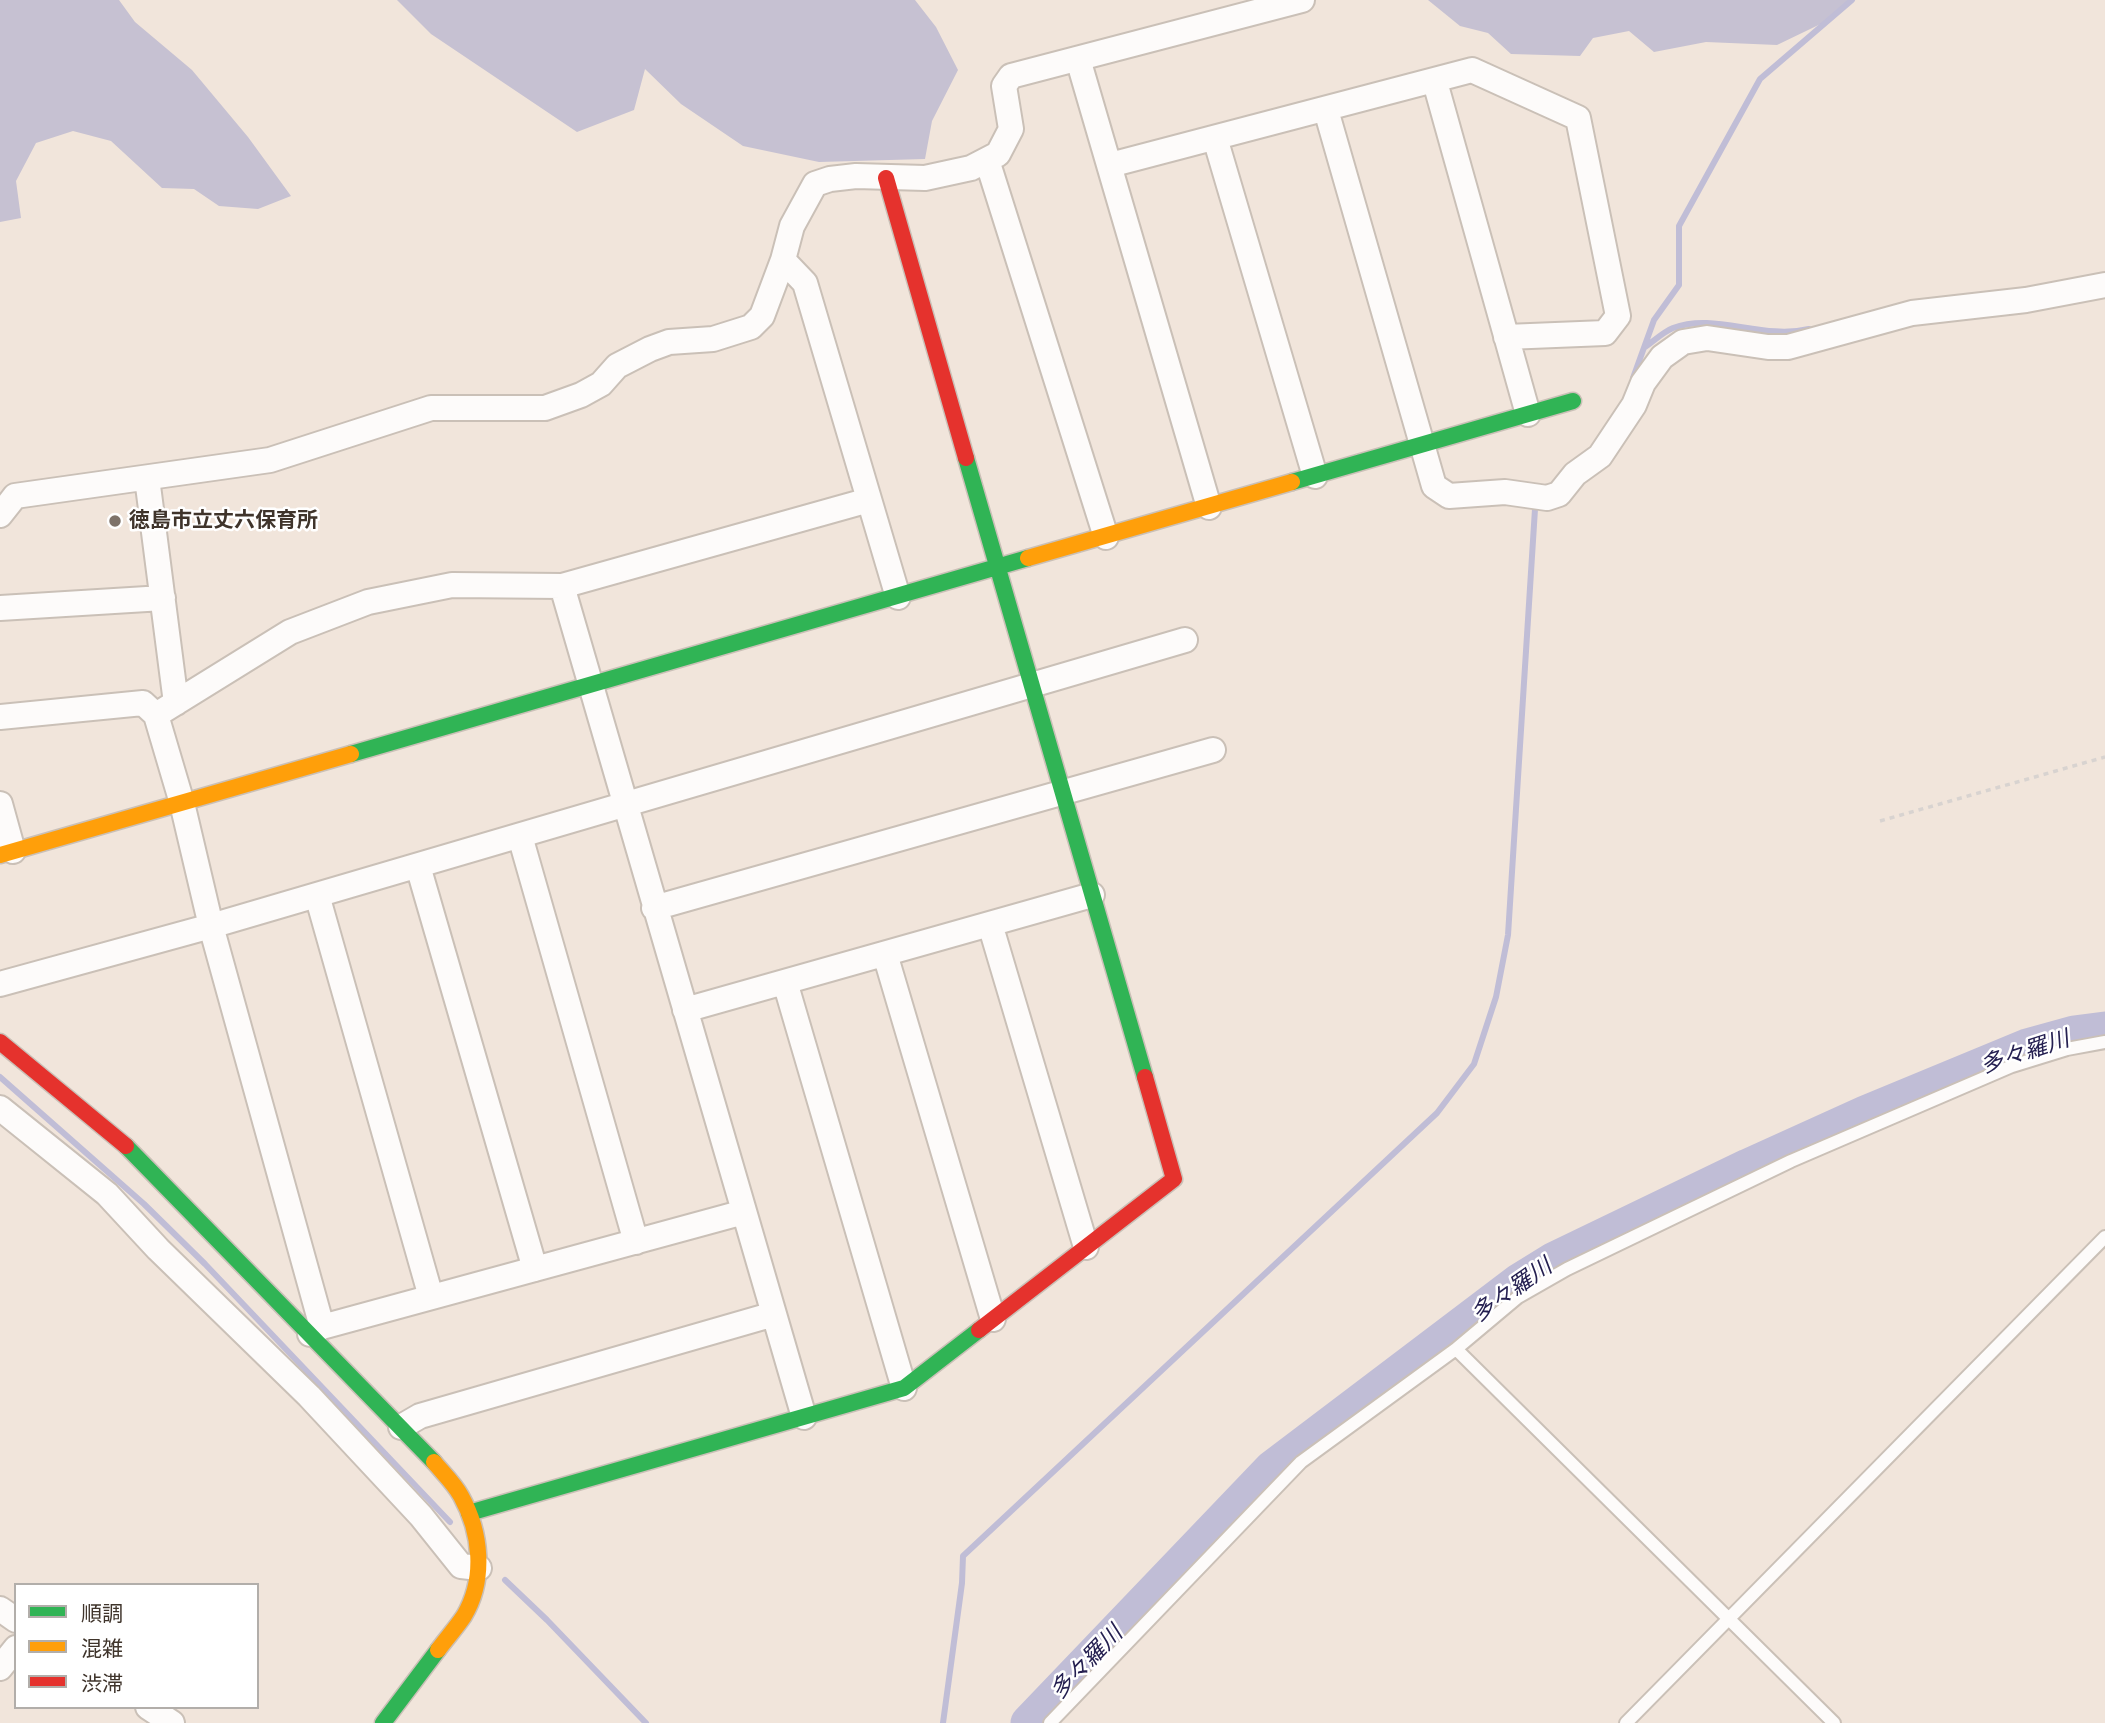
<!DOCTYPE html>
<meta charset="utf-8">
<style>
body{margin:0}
#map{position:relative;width:2105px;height:1723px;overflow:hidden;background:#f1e5db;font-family:"Fira Sans","Noto Sans JP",sans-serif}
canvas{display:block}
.legend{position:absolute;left:14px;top:1583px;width:245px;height:126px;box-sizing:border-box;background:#fff;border:2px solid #b2aeaa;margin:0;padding:9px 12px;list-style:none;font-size:21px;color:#3f342b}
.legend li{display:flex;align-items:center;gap:14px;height:35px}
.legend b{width:35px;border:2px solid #b2aeaa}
</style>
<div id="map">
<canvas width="2105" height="1723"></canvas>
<ul class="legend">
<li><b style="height:9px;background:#30b455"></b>順調</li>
<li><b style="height:9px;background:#ff9f0a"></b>混雑</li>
<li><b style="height:9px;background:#e5322d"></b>渋滞</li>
</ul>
</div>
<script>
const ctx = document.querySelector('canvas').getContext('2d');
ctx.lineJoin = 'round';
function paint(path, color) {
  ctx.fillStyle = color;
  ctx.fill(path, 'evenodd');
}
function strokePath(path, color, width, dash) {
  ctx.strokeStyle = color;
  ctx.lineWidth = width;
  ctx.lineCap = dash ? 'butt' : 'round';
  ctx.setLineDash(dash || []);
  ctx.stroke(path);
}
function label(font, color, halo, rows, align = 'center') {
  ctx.font = font + ' "Fira Sans","Noto Sans JP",sans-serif';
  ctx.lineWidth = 5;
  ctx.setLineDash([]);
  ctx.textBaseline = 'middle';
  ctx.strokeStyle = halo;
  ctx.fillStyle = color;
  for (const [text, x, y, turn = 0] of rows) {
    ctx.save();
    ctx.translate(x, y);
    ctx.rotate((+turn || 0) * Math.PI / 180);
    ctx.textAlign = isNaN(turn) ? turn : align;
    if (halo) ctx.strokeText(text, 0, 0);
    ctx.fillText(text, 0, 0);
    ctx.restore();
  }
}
paint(new Path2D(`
 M0 0H119L135 22 192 70 248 137 291 196 258 209 219 206 194 189 162 188 111 141 73 131 36 143 16 181 21 218 0 222Z
 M397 0H915L936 27 958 70 932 121 925 159 819 162 743 146 681 104 645 69 634 110 577 132 431 34Z
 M1428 0H1849L1833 18 1777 45 1706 42 1654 52 1629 31 1593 38 1580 56 1511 54 1488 33 1460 26Z`), '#c6c1d2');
strokePath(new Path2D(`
 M1645 347C1654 341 1663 332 1673 328 1715 312 1761 340 1809 329
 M1633 378 1654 320 1679 285V226L1760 79 1852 0
 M0 1077 144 1204 205 1264 450 1522
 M505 1580 547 1620 646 1723
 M943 1723 962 1583 963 1556 1437 1113 1474 1064 1496 997 1508 935 1535 509 1539 502`), '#c0bdd6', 6);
strokePath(new Path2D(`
 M1029 1723 1272 1469 1519 1282 1553 1261 1748 1167 1865 1114 2027 1047 2074 1034 2105 1030`), '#c0bdd6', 37);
const lane = new Path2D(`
 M1456 1349 1518 1297 1567 1269 1791 1161 2012 1066 2067 1049 2105 1042
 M1050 1723 1301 1462 1456 1349 1834 1723
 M1626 1723 2105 1237`);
const street = new Path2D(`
 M1078 59 1209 507
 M1435 82 1528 414
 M1326 110 1434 486 1449 496 1505 492 1547 498 1559 494 1575 474 1600 456 1634 405 1643 383 1662 357 1683 342 1707 338 1768 347H1788L1912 313 2026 300 2105 285
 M1215 138 1315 476
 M987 160 1106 537
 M1110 165 1472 70 1578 118 1618 316 1605 333 1506 337
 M783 260 805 283 898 597
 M147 478 176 703
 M0 515 15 496 270 460 431 408H545L581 395 601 384 617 366 650 349 669 342 713 339 751 327 762 316 783 260 792 226 815 184 830 179 856 176 925 178 971 168 998 154 1011 129 1004 86 1011 76 1302 0
 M562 586 804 1417
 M0 608 163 598
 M156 715 290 632 368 602 452 585 562 586 869 500
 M0 717 143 703 156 715 182 803 211 926 322 1327
 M0 804 13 851
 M520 836 636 1242
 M418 866 535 1269
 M317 895 431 1297
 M654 908 1213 750
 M990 924 1086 1247
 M885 954 993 1319
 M785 982 904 1388
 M0 984 211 926 1185 640
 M685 1010 1092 895
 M0 1108 107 1194 158 1249 309 1396 421 1516 461 1566 479 1568
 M310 1334 322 1327 744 1212
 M401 1427 420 1416 774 1314
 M0 1609 16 1620
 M0 1668 16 1648
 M148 1707 172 1723`);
const fast = new Path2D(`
 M966 458 1145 1077
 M1292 482 1573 401
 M351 754 1028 558
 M126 1146 434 1462
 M469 1513 904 1388 979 1330
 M383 1723 438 1650`);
const slow = new Path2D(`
 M1028 558 1292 482
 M0 855 351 754
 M434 1462C443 1473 454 1483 461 1496 481 1532 486 1579 464 1616 456 1628 446 1639 438 1650`);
const jam = new Path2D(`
 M886 178 966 458
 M0 1042 126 1146
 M979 1330 1174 1179 1145 1077`);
strokePath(lane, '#cac0b7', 16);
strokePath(street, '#cac0b7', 28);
strokePath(fast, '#cac0b7', 19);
strokePath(slow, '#cac0b7', 19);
strokePath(jam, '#cac0b7', 19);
strokePath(new Path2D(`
 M1880 821 2105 757`), '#d8d3d0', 3.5, [5, 5]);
strokePath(lane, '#fdfbfa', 12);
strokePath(street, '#fdfbfa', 24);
strokePath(fast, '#30b455', 16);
strokePath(slow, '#ff9f0a', 16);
strokePath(jam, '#e5322d', 16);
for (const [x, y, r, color] of [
 [115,521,7,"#7d7269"]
]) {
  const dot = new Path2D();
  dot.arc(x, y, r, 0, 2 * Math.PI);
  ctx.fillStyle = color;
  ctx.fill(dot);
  strokePath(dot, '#fff', 2.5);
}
label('bold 21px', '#3f342b', '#fff', [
 ["徳島市立丈六保育所",129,521]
], 'left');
label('italic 23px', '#252051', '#fff', [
 ["多々羅川",2025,1053,-18],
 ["多々羅川",1512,1291,-35],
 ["多々羅川",1087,1663,-46]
]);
</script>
